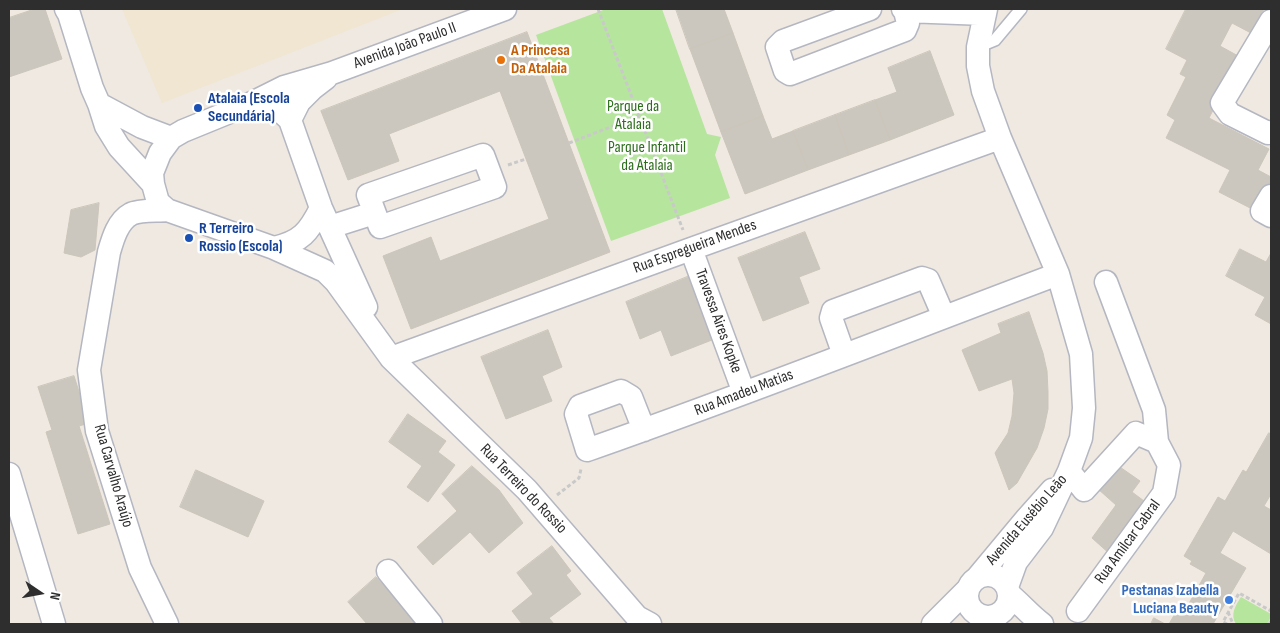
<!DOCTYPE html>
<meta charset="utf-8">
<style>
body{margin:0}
#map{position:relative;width:1280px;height:633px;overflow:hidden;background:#efe9e1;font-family:"Sofia Sans Condensed",sans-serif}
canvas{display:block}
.frame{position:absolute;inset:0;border:10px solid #2e2e2e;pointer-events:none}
.north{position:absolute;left:15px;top:568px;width:50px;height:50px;-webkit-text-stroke:4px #fff;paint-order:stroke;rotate:102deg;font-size:14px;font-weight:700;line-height:20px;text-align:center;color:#2e2e2e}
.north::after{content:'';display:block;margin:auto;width:18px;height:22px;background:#2e2e2e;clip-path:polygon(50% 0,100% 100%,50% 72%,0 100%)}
</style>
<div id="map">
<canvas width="1280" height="633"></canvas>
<div class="frame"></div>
<div class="north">N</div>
</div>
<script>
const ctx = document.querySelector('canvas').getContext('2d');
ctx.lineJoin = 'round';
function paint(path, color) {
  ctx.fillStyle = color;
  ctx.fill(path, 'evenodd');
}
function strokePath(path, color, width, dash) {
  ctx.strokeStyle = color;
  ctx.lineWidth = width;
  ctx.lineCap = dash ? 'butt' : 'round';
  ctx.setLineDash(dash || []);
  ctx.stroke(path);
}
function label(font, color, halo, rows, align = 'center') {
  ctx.font = font + ' "Sofia Sans Condensed",sans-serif';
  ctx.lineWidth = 5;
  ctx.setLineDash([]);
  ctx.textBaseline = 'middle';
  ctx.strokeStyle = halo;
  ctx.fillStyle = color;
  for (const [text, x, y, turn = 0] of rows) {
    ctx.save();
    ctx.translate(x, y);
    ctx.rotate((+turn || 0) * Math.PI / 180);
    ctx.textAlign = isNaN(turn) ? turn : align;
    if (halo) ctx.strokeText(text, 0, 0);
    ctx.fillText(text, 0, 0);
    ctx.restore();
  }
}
paint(new Path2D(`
 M122 9H403L162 103Z`), '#f0e6d1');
paint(new Path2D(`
 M606 9H662L707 134 721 137 715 155 730 198 611 241 536 35Z
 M1241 597 1271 614V617L1267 624H1236C1230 615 1235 606 1241 597Z`), '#b6e59e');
const building = new Path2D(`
 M35 9H45L62 59 9 77V18Z
 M676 9H725H724L733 33 690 49Z
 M1186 9H1264L1251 33 1232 23 1220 46 1240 57 1209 118 1269 149 1258 170 1271 177V183L1256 211 1219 192 1230 170 1166 138 1175 120 1167 115 1186 77 1180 74 1187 60 1166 49Z
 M527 32 610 252 411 329 383 256 431 237 440 261 549 219 500 91 389 134 399 161 348 180 321 111Z
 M733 33 763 116 721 132 690 49Z
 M930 51 954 115 890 140 875 100 897 92 888 68Z
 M875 100 890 140 849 155 835 115Z
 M835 115 849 155 808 170 793 131Z
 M763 116 772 139 793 131 808 170 745 194 721 132Z
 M99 203 95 250 81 257 64 253 71 210Z
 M805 232 820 269 799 277 809 303 763 321 738 258Z
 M1240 249 1266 262 1271 253V324L1255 315 1265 297 1226 276Z
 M692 275 717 338 671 356 661 330 640 339 626 302Z
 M1029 312 1043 353 1047 371 1048 392V409L1044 428 1037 448 1017 483 1009 490 995 453 1008 433 1012 416 1014 393 1012 379 979 391 962 350 1001 333 998 324Z
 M548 330 562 367 542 376 552 401 506 419 481 357Z
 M74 376 89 423 79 426 110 524 78 534 46 432 52 430 38 387Z
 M408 414 446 441 438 452 455 465 428 502 407 487 422 466 389 442Z
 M1269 433 1271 434V494L1264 506 1271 510V554L1233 531 1220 553 1246 568 1213 624H1169L1176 612 1182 616 1206 573 1190 564 1192 561 1184 556 1218 497 1225 501 1243 470 1246 472Z
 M1117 465 1140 481 1132 492 1148 504 1111 555 1092 538 1116 505 1098 489Z
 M472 466 499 490 523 523 489 553 470 532 433 565 417 547 457 511 442 494Z
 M196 470 264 501 248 537 180 507Z
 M552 546 571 571 566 575 581 594 549 618 554 624H522L512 611 533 594 517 573Z
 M376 577 418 624H367L348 602Z
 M1154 618 1165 624H1151Z`);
paint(building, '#cbc7bf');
strokePath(building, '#cbc5ba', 1);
const lane = new Path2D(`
 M978 47 995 40 1021 9`);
const street = new Path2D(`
 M66 9 69 14 92 88 99 104 106 126 119 147 153 184
 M505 9 332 73 284 87 254 102 183 131 171 138 160 153 152 173 153 184 158 202 167 210 274 248 325 271 336 282 391 358 527 490 637 617 650 624
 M870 9 783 41 777 47 785 71 790 74 905 30 908 23 905 11 903 9
 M986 9 978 47V66L983 91 1000 138 1058 274 1081 354 1084 408 1081 438 1069 471 1042 528 1016 562 1007 587
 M905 11 985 14
 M1271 21 1222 103 1230 114 1268 133 1271 132
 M254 102C272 104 277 107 290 120L321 208 366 307
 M99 104 142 127 171 138
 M290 120 299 102 313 88 326 78
 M483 155 495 187 380 227 368 195Z
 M1271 196 1262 211 1271 216
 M167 210C157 211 139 210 131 214 118 221 113 238 109 252L89 370 97 431 140 568 167 624
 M330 227 374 213
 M274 248C301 242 309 232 321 208
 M691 249 744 393
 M1106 282 1154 410 1157 442
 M844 355 831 318 833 311 922 278 928 280 944 317
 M391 358 691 249 1000 138
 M644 430 631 397 621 391 580 406 576 414 587 450C745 395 901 333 1058 274
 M1069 471 1084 490 1136 433 1157 442 1169 465 1164 493 1078 611
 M9 474 54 624
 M388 571 431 624
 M967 596a21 21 0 1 1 42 0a21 21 0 1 1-42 0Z
 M977 578 1027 518 1052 490
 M1009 594C1021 604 1030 615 1042 624
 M933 624 968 589`);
strokePath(lane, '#b4b7c1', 14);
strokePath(street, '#b4b7c1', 25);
strokePath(new Path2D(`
 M598 9 683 230
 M569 143 639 116
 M508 165 526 159
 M557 495 579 478 581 469
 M1228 612 1233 624
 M1227 624 1223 622 1239 593 1271 611
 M1269 624 1271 621`), '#c9c9c9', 3, [4, 2.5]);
strokePath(lane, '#fff', 11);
strokePath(street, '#fff', 22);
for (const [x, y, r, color] of [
 [501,60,5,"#e8710a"],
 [198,108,5,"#1a4fb4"],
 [189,238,5,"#1a4fb4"],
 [1229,600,5,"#3f7fe0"]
]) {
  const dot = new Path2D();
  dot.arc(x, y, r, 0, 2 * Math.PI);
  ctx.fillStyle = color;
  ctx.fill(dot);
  strokePath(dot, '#fff', 2);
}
label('16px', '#2e2e2e', '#fff', [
 ["Avenida João Paulo II",405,46,-20],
 ["Rua Espregueira Mendes",695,247,-20],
 ["Travessa Aires Kopke",718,321,70],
 ["Rua Amadeu Matias",744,393,-21],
 ["Rua Carvalho Araújo",113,476,74],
 ["Rua Terreiro do Rossio",523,489,46],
 ["Avenida Eusébio Leão",1027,520,-49],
 ["Rua Amílcar Cabral",1128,542,-54]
]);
label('bold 16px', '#c56008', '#fff', [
 ["A Princesa",511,51],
 ["Da Atalaia",511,69]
], 'left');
label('bold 16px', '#164399', '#fff', [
 ["Atalaia (Escola",208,99],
 ["Secundária)",208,117],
 ["R Terreiro",199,229],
 ["Rossio (Escola)",199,247]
], 'left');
label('16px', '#2c6e1b', '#fff', [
 ["Parque da",633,107],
 ["Atalaia",633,125],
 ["Parque Infantil",647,148],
 ["da Atalaia",647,166]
]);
label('bold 16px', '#366cbe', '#fff', [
 ["Pestanas Izabella",1219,591],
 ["Luciana Beauty",1219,609]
], 'right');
</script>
